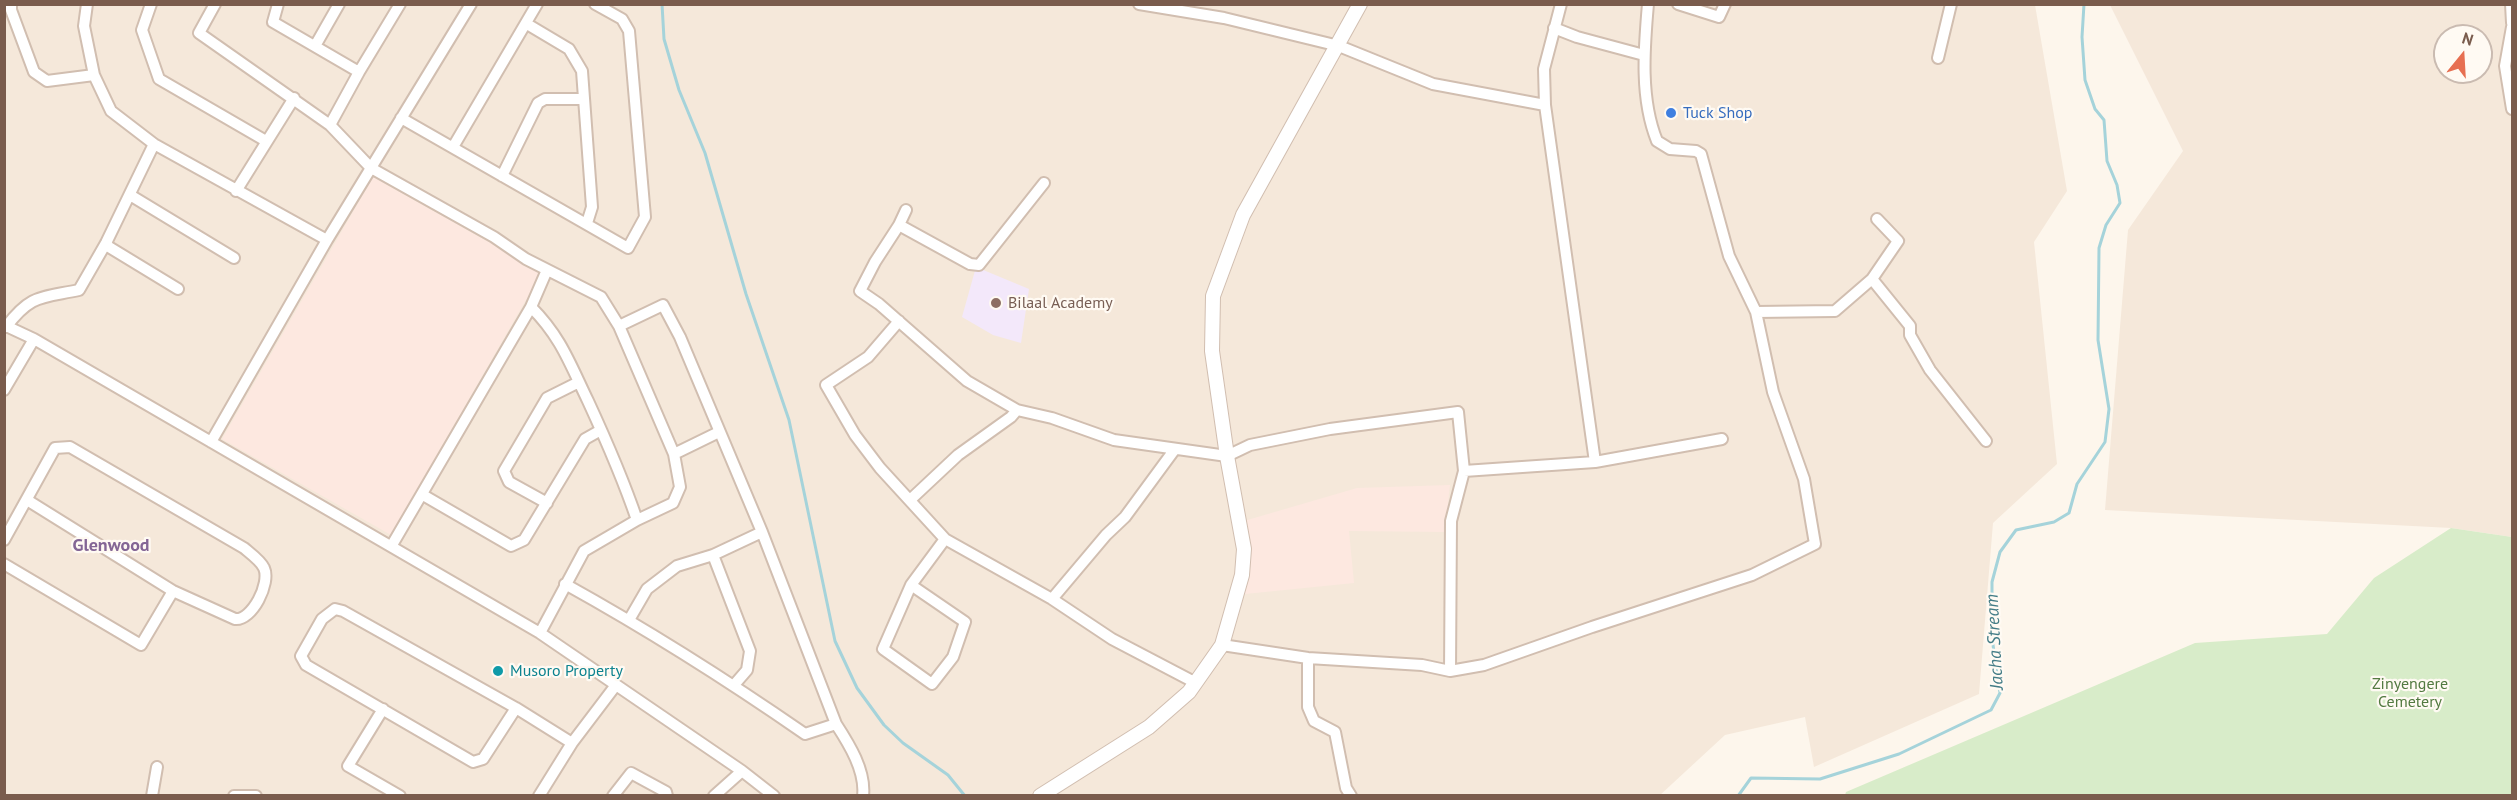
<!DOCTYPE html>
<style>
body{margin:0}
#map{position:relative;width:2517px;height:800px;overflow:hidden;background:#fdf6ec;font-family:"PT Sans",sans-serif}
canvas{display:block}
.frame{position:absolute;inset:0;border:6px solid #7a5c4d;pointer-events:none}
.north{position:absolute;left:2433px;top:24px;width:60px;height:60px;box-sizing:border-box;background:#fffaf3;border:2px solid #cabbb1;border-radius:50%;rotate:18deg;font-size:16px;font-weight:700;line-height:24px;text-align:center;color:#7a5c4d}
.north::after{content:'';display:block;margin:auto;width:21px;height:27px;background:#e76f51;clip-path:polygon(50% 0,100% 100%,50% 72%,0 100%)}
</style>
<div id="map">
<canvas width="2517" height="800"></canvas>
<div class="frame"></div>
<div class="north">N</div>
</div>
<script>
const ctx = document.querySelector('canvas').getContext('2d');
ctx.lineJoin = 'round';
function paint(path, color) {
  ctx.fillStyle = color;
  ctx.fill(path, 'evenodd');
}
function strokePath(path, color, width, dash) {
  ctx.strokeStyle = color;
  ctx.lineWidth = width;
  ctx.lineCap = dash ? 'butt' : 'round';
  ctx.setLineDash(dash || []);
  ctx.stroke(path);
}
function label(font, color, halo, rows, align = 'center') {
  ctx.font = font + ' "PT Sans",sans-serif';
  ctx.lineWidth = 4.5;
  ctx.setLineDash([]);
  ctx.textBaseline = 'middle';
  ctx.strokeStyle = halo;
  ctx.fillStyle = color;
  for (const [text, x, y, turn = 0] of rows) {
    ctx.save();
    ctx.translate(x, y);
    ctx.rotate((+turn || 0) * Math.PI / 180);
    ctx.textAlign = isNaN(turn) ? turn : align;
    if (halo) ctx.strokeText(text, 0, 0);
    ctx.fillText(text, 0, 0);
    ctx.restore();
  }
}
paint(new Path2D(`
 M5 5H2035L2067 191 2034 242 2057 464 1993 523 1979 694 1814 767 1805 717 1725 735 1659 796H5Z
 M2110 5H2512V537L2451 528 2105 510 2128 230 2183 151ZM2445 36H2481V72H2445Z`), '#f5e8da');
paint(new Path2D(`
 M373 177 542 272 391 535 222 439Z
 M1450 485 1445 532 1349 531 1354 583 1245 594 1244 521 1357 488Z`), '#fde8e0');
paint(new Path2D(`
 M976 267 1029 289 1021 343 993 335 962 317Z`), '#f3e8fa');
paint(new Path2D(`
 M2451 528 2512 537V795H1845L1846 792 2195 643 2327 634 2374 578Z`), '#d8ecc9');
strokePath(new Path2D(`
 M662 4 664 39 679 90 705 153 746 294 789 420 835 641 857 688 884 725 903 743 948 775 965 796
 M1738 796 1751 778 1820 779 1899 754 1991 710 2000 693 1992 638V582L2000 552 2016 530 2054 522 2069 513 2077 484 2105 442 2109 409 2098 340 2099 248 2106 225 2120 203 2117 185 2107 161 2104 120 2095 109 2085 80 2082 37 2084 4`), '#a5d3da', 3);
const minor = new Path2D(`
 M11 4V10L34 72 47 81 94 75
 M87 4 84 26 94 75 111 111 154 144 327 240
 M151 4 142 30 159 79 266 141
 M215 4 199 33 330 125 371 168 494 237 526 259 601 297 619 326 674 454 680 487 673 503 637 520 584 551 540 633
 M278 4 273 22 359 72
 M1139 4 1224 18 1339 46 1433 84 1545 105
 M1561 4 1544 69 1545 105 1595 462
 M1678 4 1719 17 1725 4
 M2511 4 2512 23
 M527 24 569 49 582 71 592 207 587 223
 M2512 27 2505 66 2512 109
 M1554 28 1577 37 1644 55
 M315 46 339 4
 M1938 58 1951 4
 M401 118 628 248 645 217 629 31 622 19 595 4
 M330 125 359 72 400 4
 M453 147 537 4
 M502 176 538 103 545 99H583
 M1044 183 979 265 970 264 899 225 875 262 860 291 879 304 967 381 1017 410 1052 418 1114 440 1227 456 1250 445 1330 429 1458 412 1464 471 1451 521 1450 671
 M236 191 294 98
 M130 195 234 258
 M899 225 906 210
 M106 243 109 247 178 289
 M1872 279 1910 326V335L1930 370 1986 441
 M531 307C561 337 570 364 588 401 606 440 623 479 637 520
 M1756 312 1835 311 1872 279 1898 241 1877 219
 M899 321 868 357 826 385 855 435 880 468 945 539 1052 599 1106 535 1125 517 1175 449
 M4 325 34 339 540 633 742 771 774 796
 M619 326 663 305 680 337 762 532 836 724C849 744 866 771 863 796
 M6 327C31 294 41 298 79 290L106 243 154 144
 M4 390 34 339
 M211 442 327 240 471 4
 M674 454 719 432
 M1464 471 1595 462 1722 439
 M423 495 511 546 524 540 585 439 601 430
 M910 500 958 455 1011 417 1017 410
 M547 503 509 482 504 471 547 398 579 382
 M4 540 55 448 70 447 244 548C250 553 261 561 264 568 271 583 252 621 235 619L173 591 27 500
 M392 545 531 307 547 270
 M713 555 750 651 747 670 734 685
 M4 564 141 645 173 591
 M565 584C648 630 727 680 805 734L836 724
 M911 585 965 622 953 657 932 684 883 649 911 585 945 539
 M1052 599 1112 639 1196 683
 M629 620 647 589 677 566 713 555 762 532
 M1222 645 1308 658 1422 665 1450 671 1484 665 1592 627 1752 575 1815 544 1804 479 1773 392 1756 312 1729 256 1701 154 1696 151 1670 149 1657 141C1640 99 1644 49 1648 4
 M1308 658V707L1314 721 1335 732 1346 788 1351 796
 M516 708 483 759 473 762 306 665 301 656 322 619 335 609 343 611 516 708 572 743
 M383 709 348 766 400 796
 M152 796 157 767
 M234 796H256
 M539 796 572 743 616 685
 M613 796 631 773 666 792 667 796
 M714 796 742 771`);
const tertiary = new Path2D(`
 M1040 796 1149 727 1189 692 1222 645 1242 575 1244 549 1227 456 1212 351 1213 296 1243 215 1360 4`);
strokePath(minor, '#d1beb0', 14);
strokePath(tertiary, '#d1beb0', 16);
strokePath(minor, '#fff', 10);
strokePath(tertiary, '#fff', 14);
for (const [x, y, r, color] of [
 [1671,113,6,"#3f7fe0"],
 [996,303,6,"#8d6e63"],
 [498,671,6,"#0f9aa8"]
]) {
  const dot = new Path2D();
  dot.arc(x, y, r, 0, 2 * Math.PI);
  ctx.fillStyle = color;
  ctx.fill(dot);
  strokePath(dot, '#fffaf3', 2);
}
label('16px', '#366cbe', '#fffaf3', [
 ["Tuck Shop",1683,113]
], 'left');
label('16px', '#785e54', '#fffaf3', [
 ["Bilaal Academy",1008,303]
], 'left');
label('16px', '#0d838f', '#fffaf3', [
 ["Musoro Property",510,671]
], 'left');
label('16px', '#537a41', '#fffaf3', [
 ["Zinyengere",2410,684],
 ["Cemetery",2410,702]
]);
label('bold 18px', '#846695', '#fffaf3', [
 ["Glenwood",111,546]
]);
label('italic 18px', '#437c86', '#fffaf3', [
 ["Jacha Stream",1995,642,-93]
]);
</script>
